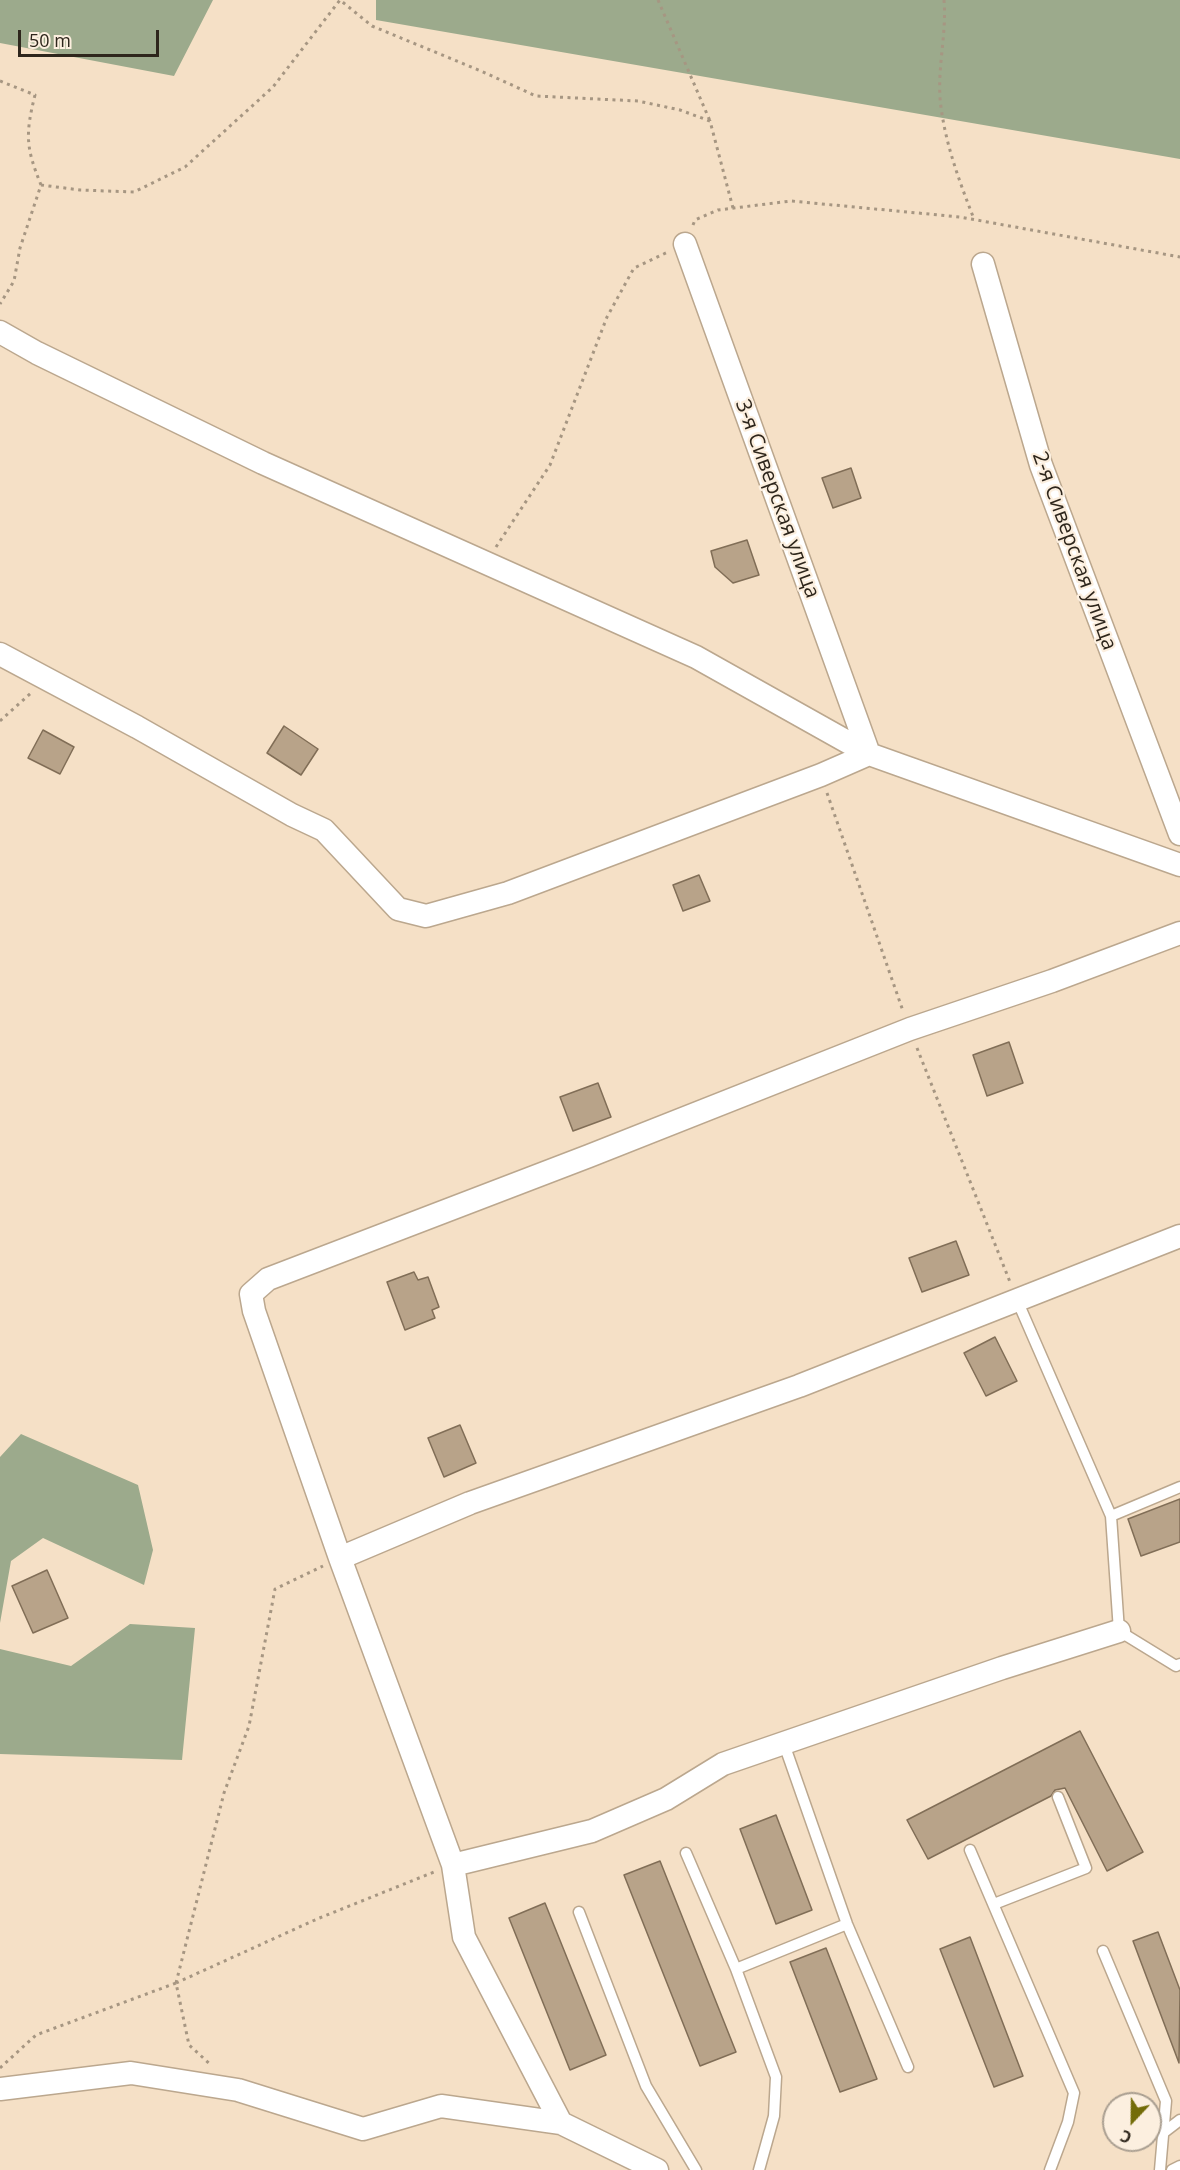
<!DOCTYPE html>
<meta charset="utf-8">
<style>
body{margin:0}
#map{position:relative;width:1180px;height:2170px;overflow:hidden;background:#f5e0c6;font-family:"Open Sans",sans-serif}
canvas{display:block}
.north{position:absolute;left:1102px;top:2092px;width:60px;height:60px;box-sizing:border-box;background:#fcefdf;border:2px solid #aa9f91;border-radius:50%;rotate:202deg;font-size:16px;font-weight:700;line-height:24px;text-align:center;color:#2e261c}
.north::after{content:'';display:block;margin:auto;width:21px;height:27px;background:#736c08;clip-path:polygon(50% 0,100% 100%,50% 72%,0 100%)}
.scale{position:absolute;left:18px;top:30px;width:141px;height:27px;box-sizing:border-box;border:3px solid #2e261c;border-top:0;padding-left:8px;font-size:18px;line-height:21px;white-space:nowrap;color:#2e261c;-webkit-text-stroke:4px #fcefdf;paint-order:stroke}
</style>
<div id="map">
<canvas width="1180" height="2170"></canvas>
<div class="north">С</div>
<div class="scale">50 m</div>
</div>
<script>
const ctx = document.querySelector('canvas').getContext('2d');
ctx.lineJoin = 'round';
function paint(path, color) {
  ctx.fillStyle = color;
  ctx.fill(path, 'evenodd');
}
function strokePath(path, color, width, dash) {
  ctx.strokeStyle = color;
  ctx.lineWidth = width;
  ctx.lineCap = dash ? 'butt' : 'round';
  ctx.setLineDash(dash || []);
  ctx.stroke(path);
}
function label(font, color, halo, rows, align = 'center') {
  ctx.font = font + ' "Open Sans",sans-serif';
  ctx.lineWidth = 4.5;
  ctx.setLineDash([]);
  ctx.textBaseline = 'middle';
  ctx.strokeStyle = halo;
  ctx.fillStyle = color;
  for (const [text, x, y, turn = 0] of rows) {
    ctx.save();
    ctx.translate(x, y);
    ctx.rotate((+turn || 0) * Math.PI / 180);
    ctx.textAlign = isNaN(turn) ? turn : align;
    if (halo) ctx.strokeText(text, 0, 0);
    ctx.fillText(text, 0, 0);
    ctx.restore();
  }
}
paint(new Path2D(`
 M0 0H213L174 76 0 43Z
 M376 0H1180V159L376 20Z
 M21 1434 138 1485 153 1550 144 1585 43 1538 11 1561 0 1623V1457Z
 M130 1624 195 1628 182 1760 0 1754V1649L71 1666Z`), '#9caa8c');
const building = new Path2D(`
 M851 468 861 498 833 508 822 478Z
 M747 540 759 575 733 583 715 567 711 551Z
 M284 726 318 749 301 775 267 753Z
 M43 730 74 747 60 774 28 758Z
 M699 875 710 901 683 911 673 885Z
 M1009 1042 1023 1083 987 1096 973 1055Z
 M598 1083 611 1117 573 1131 560 1097Z
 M956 1241 969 1275 922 1292 909 1258Z
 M414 1272 418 1280 428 1277 439 1307 432 1310 435 1318 405 1330 387 1282Z
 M995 1337 1017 1381 986 1396 964 1353Z
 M460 1425 476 1463 444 1477 428 1438Z
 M1180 1499V1542L1141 1556 1128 1519Z
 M47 1570 68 1618 33 1633 12 1586Z
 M1080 1731 1143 1852 1107 1871 1065 1788 1055 1790 1051 1796 928 1859 907 1820Z
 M776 1815 812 1910 776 1924 740 1829Z
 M660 1861 736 2052 700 2066 624 1875Z
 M545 1903 606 2055 570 2070 509 1918Z
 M1158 1932 1180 1990 1179 2063 1133 1941Z
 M970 1937 1023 2076 994 2087 940 1949Z
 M826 1948 877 2079 840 2092 790 1962Z`);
paint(building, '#b8a389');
strokePath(building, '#816e57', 1.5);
const lane = new Path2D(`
 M1017 1300 1111 1516
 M1180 1487 1111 1516 1119 1631 1176 1666 1180 1664
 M784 1744 847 1924 908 2067
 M970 1850 1074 2093 1068 2122 1050 2170
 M686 1853 736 1969 776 2077 774 2116 759 2170
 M994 1904 1086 1868 1058 1797
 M579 1912 646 2086 696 2170
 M1103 1951 1166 2101 1160 2170
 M736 1969 847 1924
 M1163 2133 1180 2120
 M1172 2170 1180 2166`);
const street = new Path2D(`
 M685 244 869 754
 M983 264 1041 465 1180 834
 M0 332 37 353 263 463 696 657 869 754 1180 865
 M0 654 137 727 292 815 324 830 398 909 426 916 508 893 821 775 869 754
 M340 1558 470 1503 799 1386 1180 1236
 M453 1865 592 1831 666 1799 723 1764 1002 1668 1119 1631
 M0 2089 131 2073 238 2090 363 2129 441 2106 561 2123 657 2170
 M561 2123 464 1937 453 1865 340 1558 254 1311 251 1294 268 1279 589 1156 910 1029 1052 981 1180 933`);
strokePath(lane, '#bba78e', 13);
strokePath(street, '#bba78e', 25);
strokePath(new Path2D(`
 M658 0 710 121
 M944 0C947 35 936 72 941 107 946 146 960 183 974 219
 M0 81 35 95C25 135 26 148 41 185L20 248 14 281 0 304
 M41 185 80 190 134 192 185 167 273 87 340 0 372 26 481 71 536 96 638 101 680 110 710 121 733 208
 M693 225 695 220 718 210 791 201 960 217 1180 257
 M496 547 550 465 607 317 634 268 668 252
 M0 721 32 692
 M827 793 903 1011
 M917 1048 1010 1282
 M176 1983 224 1793 249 1726 275 1589 323 1566
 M176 1983 317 1919 434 1872
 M0 2068 36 2035 176 1983 189 2045 211 2065`), '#a69682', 3, [3, 4.5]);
strokePath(lane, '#fff', 10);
strokePath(street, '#fff', 22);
label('21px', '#2e261c', '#fcefdf', [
 ["3-я Сиверская улица",777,499,70],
 ["2-я Сиверская улица",1074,551,70]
]);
</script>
